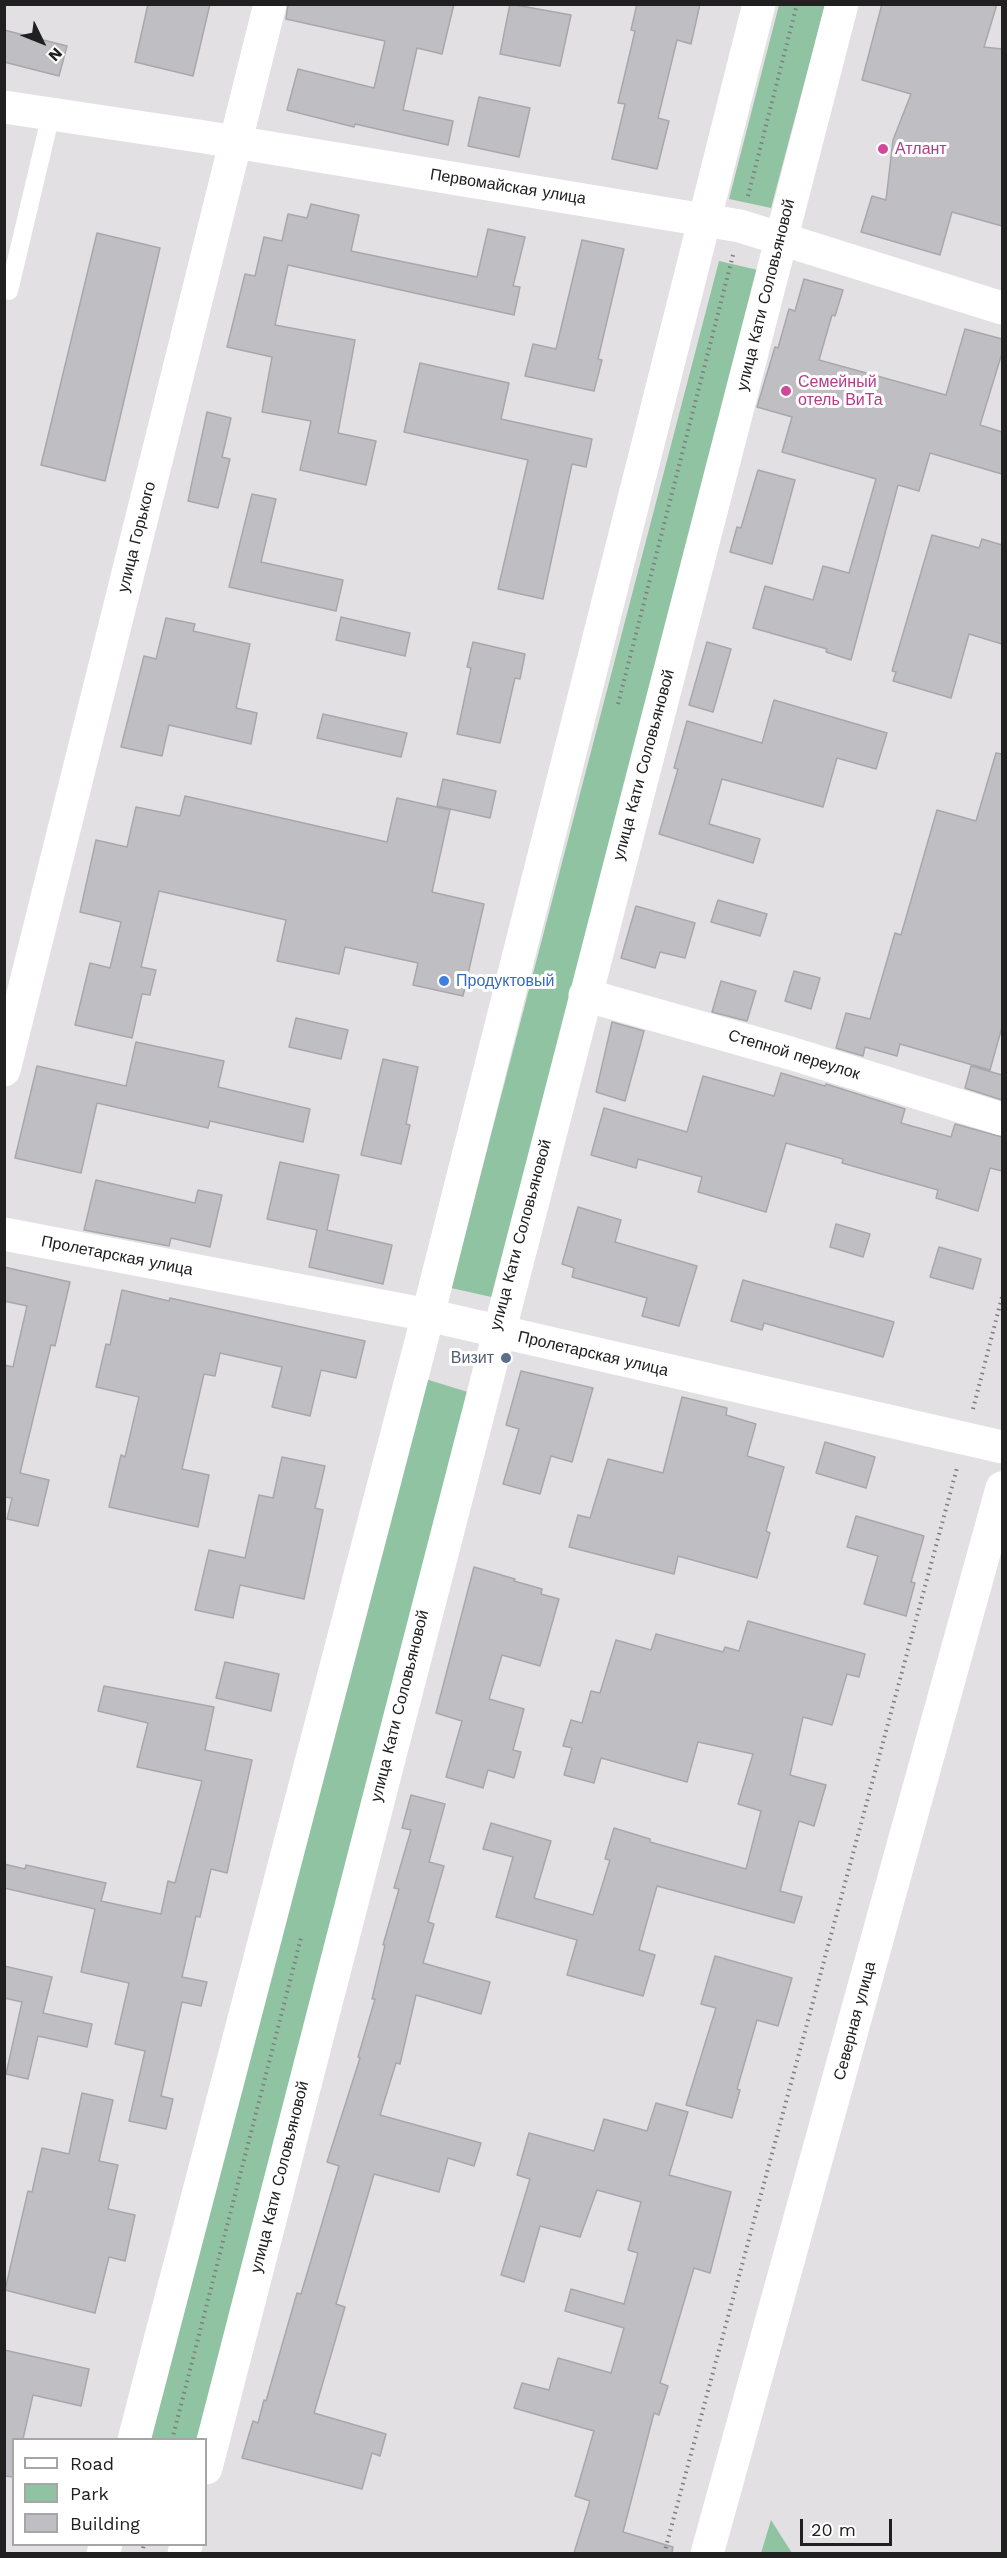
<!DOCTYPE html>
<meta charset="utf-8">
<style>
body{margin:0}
#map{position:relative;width:1007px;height:2558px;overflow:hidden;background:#e3e0e4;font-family:"Work Sans",sans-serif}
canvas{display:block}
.frame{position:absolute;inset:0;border:6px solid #212021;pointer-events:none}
.legend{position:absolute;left:12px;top:2438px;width:195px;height:108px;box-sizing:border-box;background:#fff;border:2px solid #a6a6a6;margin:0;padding:8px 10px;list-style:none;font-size:18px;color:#212021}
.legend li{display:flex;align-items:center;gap:12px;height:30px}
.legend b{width:30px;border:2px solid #a6a6a6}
.north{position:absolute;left:12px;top:12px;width:60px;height:60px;-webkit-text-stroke:4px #fff;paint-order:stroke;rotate:133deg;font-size:16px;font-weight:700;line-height:24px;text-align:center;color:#212021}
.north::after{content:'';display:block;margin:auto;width:21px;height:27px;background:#212021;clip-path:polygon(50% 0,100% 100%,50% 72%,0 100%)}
.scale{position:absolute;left:800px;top:2519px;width:92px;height:27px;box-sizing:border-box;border:3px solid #212021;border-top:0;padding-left:8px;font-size:18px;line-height:21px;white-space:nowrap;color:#212021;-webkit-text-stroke:4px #fff;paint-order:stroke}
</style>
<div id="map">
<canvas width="1007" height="2558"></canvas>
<div class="frame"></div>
<ul class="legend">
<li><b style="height:8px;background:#fff"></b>Road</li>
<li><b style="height:16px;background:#90c3a2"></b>Park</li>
<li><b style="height:16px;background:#bfbec2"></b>Building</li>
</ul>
<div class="north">N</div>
<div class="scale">20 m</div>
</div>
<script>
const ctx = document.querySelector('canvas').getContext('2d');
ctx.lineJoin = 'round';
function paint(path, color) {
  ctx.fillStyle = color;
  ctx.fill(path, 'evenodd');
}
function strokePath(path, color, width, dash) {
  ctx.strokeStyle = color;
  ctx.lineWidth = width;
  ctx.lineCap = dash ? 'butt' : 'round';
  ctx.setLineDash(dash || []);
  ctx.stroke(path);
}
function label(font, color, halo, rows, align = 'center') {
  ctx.font = font + ' "Work Sans",sans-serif';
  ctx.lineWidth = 6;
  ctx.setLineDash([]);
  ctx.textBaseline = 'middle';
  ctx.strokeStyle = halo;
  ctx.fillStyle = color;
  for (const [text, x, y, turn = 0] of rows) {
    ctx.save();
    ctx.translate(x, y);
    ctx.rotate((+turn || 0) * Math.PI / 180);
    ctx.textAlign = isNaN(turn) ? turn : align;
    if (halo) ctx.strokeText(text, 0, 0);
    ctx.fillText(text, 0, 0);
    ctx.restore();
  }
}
paint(new Path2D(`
 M779 5H825L771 208 729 199Z
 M719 261 758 270 496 1298 451 1288Z
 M419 1377 471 1393 204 2439 145 2440Z
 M771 2520 792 2553H761Z`), '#90c3a2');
const building = new Path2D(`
 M148 4H210L193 76 135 62Z
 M288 4H454L442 54 417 48 403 110 453 121 448 145 355 124 354 127 287 110 298 69 374 88 385 41 286 19Z
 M510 4 571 15 560 66 500 54Z
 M637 4H700L691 44 677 40 658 118 669 121 657 169 612 159 625 104 618 103 635 31 631 30Z
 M882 4H997L984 47 1002 49V226L952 212 940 255 861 232 872 196 886 200 893 140 911 94 862 80Z
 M4 30 67 46 59 76 4 62Z
 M479 97 530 108 519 157 468 146Z
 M311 204 359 215 351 251 477 277 488 229 525 237 513 286 520 287 514 315 288 265 275 325 355 340 338 433 376 441 366 485 300 470 311 421 262 412 272 357 227 347 245 274 255 276 264 237 282 241 288 214 307 218Z
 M97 233 160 248 105 481 41 465Z
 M582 240 624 249 598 359 602 360 594 391 525 376 533 344 556 349Z
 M804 279 843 290 835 316 832 315 819 360 946 395 965 329 1002 339V353L980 425 1002 432V474L930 453 919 491 898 485 851 660 826 652 827 649 753 628 765 586 813 600 823 566 849 573 876 479 782 452 792 417 757 407 775 347 778 348 789 309 795 311Z
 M420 363 509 383 501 419 592 439 586 467 572 464 543 599 498 589 528 460 404 432Z
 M207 412 231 418 222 457 230 459 218 508 188 501Z
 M758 470 795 480 772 564 730 552 737 527 741 528Z
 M252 494 276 499 261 562 343 580 336 611 229 587Z
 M932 535 979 548 982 539 1002 545V644L969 634 951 698 893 681 896 672 892 671Z
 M341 617 410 633 405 656 336 640Z
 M166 618 195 624 193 631 250 644 236 708 257 713 251 744 169 725 162 756 121 747 144 656 156 659Z
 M473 642 525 654 520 679 515 678 500 743 457 734 471 668 467 667Z
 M707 642 731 649 713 712 689 705Z
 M774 700 887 733 876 769 837 758 823 807 722 779 709 824 760 839 753 863 659 834 678 769 674 768 687 721 762 743Z
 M323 714 407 733 401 757 317 738Z
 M996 753 1002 754V1027L990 1070 900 1044 897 1056 865 1047 863 1056 836 1048 846 1013 870 1019 895 933 901 935 937 810 976 821Z
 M443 779 496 791 490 818 437 806Z
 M185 796 387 842 397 798 450 810 432 892 484 904 463 996 413 985 418 963 345 947 339 974 277 961 286 920 159 891 141 967 156 970 150 995 142 994 132 1038 75 1025 90 963 110 968 121 922 80 912 96 840 127 847 136 807 180 816Z
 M718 900 767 914 760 936 711 922Z
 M636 906 695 923 685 958 660 952 655 968 621 958Z
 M794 971 820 978 811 1009 785 1001Z
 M721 981 756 991 747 1021 712 1012Z
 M296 1018 348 1030 341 1059 289 1047Z
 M612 1022 644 1031 625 1101 596 1092Z
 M136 1042 224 1061 218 1087 310 1109 303 1142 210 1121 208 1128 97 1103 81 1173 15 1158 37 1066 126 1086Z
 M383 1059 418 1067 406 1124 410 1125 401 1164 361 1155Z
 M971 1066 1002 1075V1100L965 1088Z
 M781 1073 825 1086 826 1084 905 1109 901 1123 951 1137 955 1124 1002 1137V1171L990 1168 978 1211 936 1198 938 1190 842 1163 843 1159 786 1143 766 1212 698 1192 702 1177 638 1159 636 1168 591 1155 604 1108 687 1132 703 1076 774 1096Z
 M280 1162 339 1175 327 1230 392 1245 383 1284 309 1267 317 1230 267 1219Z
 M96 1180 195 1203 198 1190 222 1195 210 1247 171 1238 169 1246 84 1230Z
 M578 1207 621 1220 615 1242 697 1266 679 1326 642 1316 647 1298 572 1277 574 1268 562 1264Z
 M836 1224 870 1234 863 1257 830 1247Z
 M939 1247 981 1259 973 1289 930 1277Z
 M4 1267 70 1282 55 1346 51 1345 20 1473 49 1480 38 1526 7 1519 12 1498 4 1497V1365L13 1367 27 1306 4 1301Z
 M743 1280 894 1322 883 1357 764 1323 762 1330 731 1321Z
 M122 1290 169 1301 170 1298 365 1341 356 1378 321 1370 310 1416 272 1407 282 1367 220 1353 215 1376 204 1374 182 1469 209 1475 198 1527 109 1507 121 1455 125 1457 139 1397 96 1387 106 1344 110 1345Z
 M521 1371 593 1388 572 1462 551 1456 540 1494 503 1484 519 1429 506 1425Z
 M682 1397 727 1408 726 1415 756 1424 747 1456 784 1467 766 1531 770 1533 757 1578 678 1556 674 1574 569 1547 578 1515 590 1518 608 1459 663 1473Z
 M825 1442 875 1457 866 1488 816 1473Z
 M282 1457 325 1466 315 1508 323 1510 304 1599 240 1585 233 1618 195 1610 209 1550 245 1558 259 1495 273 1498Z
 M856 1516 924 1536 911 1582 915 1583 906 1616 864 1604 878 1556 847 1547Z
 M474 1567 515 1579 514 1581 542 1589 541 1594 559 1599 540 1666 502 1655 489 1699 524 1709 513 1750 521 1752 514 1778 488 1770 483 1788 446 1777 462 1721 436 1713Z
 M748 1621 865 1654 859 1677 847 1674 832 1725 803 1717 790 1775 826 1785 814 1826 799 1821 780 1891 802 1897 794 1923 657 1886 639 1950 655 1955 643 1996 567 1975 577 1940 496 1917 513 1857 483 1849 491 1823 551 1841 534 1898 593 1915 610 1860 605 1859 614 1828 650 1839V1842L746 1869 761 1811 738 1804 753 1754 698 1742 687 1782 601 1758 594 1783 564 1775 572 1748 563 1746 571 1720 582 1723 591 1691 600 1693 616 1640 651 1650 656 1634 723 1652 725 1647 739 1651Z
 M225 1662 279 1674 271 1711 216 1698Z
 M104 1686 214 1707 205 1750 252 1760 227 1873 211 1869 200 1917 196 1916 182 1977 207 1982 201 2006 182 2002 161 2096 173 2099 166 2129 129 2121 145 2051 115 2044 129 1983 81 1972 95 1909 4 1888V1864L25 1869 26 1865 106 1883 101 1901 161 1914 168 1881 175 1883 202 1781 137 1767 148 1723 98 1711Z
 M411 1795 445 1804 429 1862 444 1866 428 1922 434 1924 423 1963 490 1982 481 2014 416 1995 400 2064 396 2063 380 2115 481 2143 474 2166 448 2158 439 2192 374 2174 336 2304 345 2307 314 2413 386 2434 380 2456 372 2453 362 2489 242 2458 253 2421 258 2423 264 2400 266 2401 297 2293 301 2294 339 2166 327 2162 360 2058 358 2057 375 1999H372L385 1945H383L399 1889 394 1888 411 1830 402 1828Z
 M715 1956 792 1978 778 2026 757 2020 737 2089 740 2090 732 2118 686 2105 716 2008 701 2004Z
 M4 1966 52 1977 43 2013 92 2024 87 2047 38 2036 28 2079 6 2074 22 2002 4 1998Z
 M82 2093 113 2100 99 2161 118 2165 108 2209 135 2215 125 2261 109 2257 95 2313 5 2290 28 2191 32 2192 42 2148 69 2154Z
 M656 2103 688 2112 669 2175 731 2192 710 2273 694 2268 660 2383 668 2386 659 2415 654 2413 623 2532 673 2547 672 2553H574L590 2501 575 2496 594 2431 514 2408 522 2383 549 2390 558 2358 611 2373 624 2328 565 2311 571 2289 624 2304 638 2253 628 2250 641 2202 597 2190 580 2237 540 2226 524 2282 501 2275 530 2179 517 2175 529 2133 594 2151 604 2119 647 2131Z
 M4 2350 89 2369 81 2406 33 2395 23 2439H14V2477L4 2476Z`);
paint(building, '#bfbec2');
strokePath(building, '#a8a7ab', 1.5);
strokePath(new Path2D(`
 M748 196 797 4
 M618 704 733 255
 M973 1409 1002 1297
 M172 2440 301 1938
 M142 2554 144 2544
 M664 2554 957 1468`), '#7f7d80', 4, [1.5, 4.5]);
strokePath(new Path2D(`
 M4 289 9 291 51 114`), '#fff', 18);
strokePath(new Path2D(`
 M4 107 205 137 740 226 1002 308
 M585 995 790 1053 1002 1119
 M4 1070 270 4
 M4 1234 428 1315 1002 1447
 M134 2440 428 1315 759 4
 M206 2468C415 1646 628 825 842 4
 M103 2554 106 2544
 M184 2554 186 2544`), '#fff', 33);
strokePath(new Path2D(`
 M707 2554 1002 1488`), '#fff', 33);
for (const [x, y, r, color] of [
 [883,149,6,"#d1479c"],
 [786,391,6,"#d1479c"],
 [444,981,6,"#3f7fe0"],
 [506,1358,6,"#5c6f8a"]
]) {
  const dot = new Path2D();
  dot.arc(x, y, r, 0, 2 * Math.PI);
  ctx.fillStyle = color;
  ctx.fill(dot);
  strokePath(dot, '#fff', 2);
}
label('16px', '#b23c85', '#fff', [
 ["Атлант",895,149],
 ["Семейный",798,382],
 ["отель ВиТа",798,400]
], 'left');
label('16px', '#212021', '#fff', [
 ["Первомайская улица",508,187,9],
 ["улица Кати Соловьяновой",766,295,-76],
 ["улица Горького",137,537,-76],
 ["улица Кати Соловьяновой",644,765,-75],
 ["Степной переулок",794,1055,17],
 ["улица Кати Соловьяновой",521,1235,-75],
 ["Пролетарская улица",117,1256,11],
 ["Пролетарская улица",593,1354,13],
 ["улица Кати Соловьяновой",400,1706,-76],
 ["Северная улица",855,2021,-75],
 ["улица Кати Соловьяновой",280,2177,-76]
]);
label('16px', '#366cbe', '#fff', [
 ["Продуктовый",456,981]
], 'left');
label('16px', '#4e5e75', '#fff', [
 ["Визит",494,1358]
], 'right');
</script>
